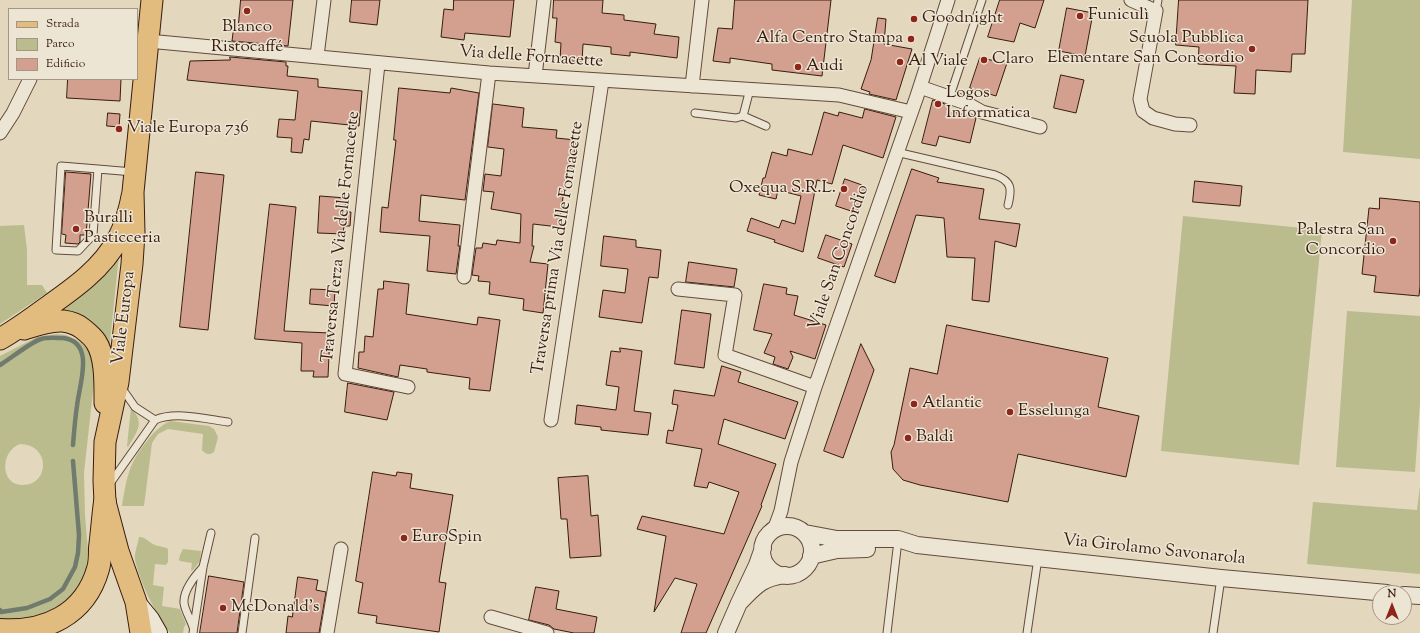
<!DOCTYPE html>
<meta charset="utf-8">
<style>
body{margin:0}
#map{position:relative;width:1420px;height:633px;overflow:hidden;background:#e3d7bd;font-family:"Sorts Mill Goudy",serif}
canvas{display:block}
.legend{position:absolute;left:8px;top:8px;width:130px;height:72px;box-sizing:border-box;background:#ede5d4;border:1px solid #a59585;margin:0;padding:5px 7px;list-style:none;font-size:12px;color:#381c0e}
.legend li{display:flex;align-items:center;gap:8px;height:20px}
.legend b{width:20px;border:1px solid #a59585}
.north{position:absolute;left:1372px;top:585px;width:40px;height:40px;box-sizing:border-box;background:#ede5d4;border:1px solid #a59585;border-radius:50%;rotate:0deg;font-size:11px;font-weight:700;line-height:16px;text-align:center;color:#381c0e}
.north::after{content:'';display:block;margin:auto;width:14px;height:18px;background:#8f2418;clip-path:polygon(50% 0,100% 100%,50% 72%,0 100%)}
</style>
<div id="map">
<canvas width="1420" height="633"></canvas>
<ul class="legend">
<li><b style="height:5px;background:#e2bc7e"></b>Strada</li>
<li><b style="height:11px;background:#babc8d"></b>Parco</li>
<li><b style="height:11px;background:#d39f8f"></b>Edificio</li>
</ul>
<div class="north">N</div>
</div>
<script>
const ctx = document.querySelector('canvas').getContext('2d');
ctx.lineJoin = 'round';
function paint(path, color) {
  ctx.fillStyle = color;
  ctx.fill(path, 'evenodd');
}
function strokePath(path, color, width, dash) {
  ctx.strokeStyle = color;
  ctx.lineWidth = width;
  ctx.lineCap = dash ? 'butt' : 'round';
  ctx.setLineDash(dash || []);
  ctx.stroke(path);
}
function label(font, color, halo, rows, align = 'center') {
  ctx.font = font + ' "Sorts Mill Goudy",serif';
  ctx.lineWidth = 3;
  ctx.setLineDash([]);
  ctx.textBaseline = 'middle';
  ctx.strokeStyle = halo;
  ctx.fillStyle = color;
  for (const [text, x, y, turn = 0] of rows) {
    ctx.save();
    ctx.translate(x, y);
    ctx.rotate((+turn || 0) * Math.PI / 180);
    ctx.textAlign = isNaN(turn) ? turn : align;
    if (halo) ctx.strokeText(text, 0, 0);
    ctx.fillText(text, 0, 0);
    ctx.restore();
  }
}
paint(new Path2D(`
 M1352 0H1420V159L1343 152Z
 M1183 216 1322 230 1299 465 1161 451Z
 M24 225 27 250V285H42L47 293 0 324V226Z
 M119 255 109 351 63 309V306Z
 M1347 311 1420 316V403L1415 472 1336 467Z
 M57 334 66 335 77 340 85 346 92 353 95 373 84 473 85 515 88 551 86 572 76 591 64 604 42 619 0 623V356L37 337ZM20 444C51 444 50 486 22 485 0 485 0 451 20 444Z
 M131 408C146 423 136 433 128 447L127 446Z
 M170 421 209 426 214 429 218 437 214 452C210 455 206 455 202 450L203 434 168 429 158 434 152 443 144 506H122C126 480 129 462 147 441 154 432 160 426 170 421Z
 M1420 486V574L1307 564 1313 502 1417 510Z
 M139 537C146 537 147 541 153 544 158 547 164 546 168 549V562L166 565 155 564 153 585 164 587 162 606 180 609 186 624 184 627 183 633H170C156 615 139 581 135 559 134 554 138 543 139 537Z
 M183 549 201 551 200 561 193 570 191 571 192 563 180 561 179 560 180 555Z`), '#babc8d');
strokePath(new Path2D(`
 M0 365C10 359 31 342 41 339 48 337 56 338 63 338 96 342 79 385 77 406 75 419 74 432 73 445
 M0 610 1 612 27 608 50 599 63 589 75 567 78 553 79 535 73 461`), '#707b6d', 4.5);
const building = new Path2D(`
 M241 0H293L288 46 232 41 234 25H238Z
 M352 0H380L377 25 350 22Z
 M454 0H514L510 37 465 33 464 40 441 37 444 9 453 10Z
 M554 0H603L602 13 624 15V20L656 24 654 34 679 37 677 58 630 52V56L611 54V47L583 44 582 62 560 60 561 43 555 42 557 18H553Z
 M735 0H831L822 76 772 70V64L730 58V63L713 61 718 28 732 29Z
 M1000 0H1044L1035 28 1020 23 1014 42 988 37Z
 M1179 0H1308L1305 54H1292L1291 72 1256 70 1255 94 1234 93 1236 66 1198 64 1199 47 1176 45Z
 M1067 8 1093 13 1085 56 1059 51Z
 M878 18 886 19 884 44 912 49 896 100 869 94 870 92 861 89 871 60Z
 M230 57 286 62V66H288L287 76 318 79V87L362 91 359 126 311 121 309 140 304 139 302 153 291 152 292 138 277 137 279 119 295 120 298 91 187 80 190 61 230 60Z
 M980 58 1007 63 996 96 970 88Z
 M1061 75 1084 80 1076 113 1054 108Z
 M68 79H121L120 101 67 98Z
 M399 88 450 93 451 88 479 93 465 200 421 195 419 221 460 225 458 246H460L456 274 427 271 430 236 380 232 382 207 388 208 396 140H394Z
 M933 100 948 105 947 110 976 118 970 143 939 136 936 146 922 143Z
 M493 104 524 108 522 127 557 130 556 138 576 140 573 168 567 167 559 227 533 224 532 246H534L530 262 548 264 543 313 523 310 524 299 489 294 490 282 478 281 479 276 472 275 476 248H482L483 243 496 245 497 240 520 243 521 214 491 209 494 192 483 191 485 174 501 176 504 149 488 147Z
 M865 109 896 117 883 158 843 145 832 184 817 180 803 252 774 242 775 240 747 231 751 218 779 228 782 220 795 224 801 196 778 190 776 199 759 195 763 178H765L772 152 787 156 788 149 812 155 824 112 838 116 839 112 862 118Z
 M108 113 120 114 119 127 107 126Z
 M912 169 939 178 937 182 984 189 979 219 1020 224 1016 247 995 241 989 302 972 300 975 258 947 257 944 218 916 215 895 283 875 276Z
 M66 172 91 174 86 235H80V242L78 244 65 243 66 235 62 234Z
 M196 172 224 175 208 330 180 327Z
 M845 179 862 185 861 188 865 189 857 213 836 206Z
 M1195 181 1242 186 1240 206 1193 202Z
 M320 196 346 198 345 212H351L350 226H344L343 234 318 233Z
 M1380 198 1420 202V286L1419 296 1374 292 1376 276 1362 274 1369 208 1379 209Z
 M270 204 296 207 284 331 330 333 328 377H313L314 371H301L302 343 255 339Z
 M826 235 852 244 844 267 818 258Z
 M604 236 636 240V247L661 250 658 278 649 277 642 323 599 317 603 290 625 293 628 269 601 266Z
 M689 262 737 269 734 287 686 282Z
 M384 281 409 284 406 314 477 325 478 317 500 320 490 391 469 389 470 378 427 372V369L400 365 398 377 358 368 359 352H364L365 336 373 337 378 289H383Z
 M764 284 787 288 786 294 798 296 794 315 826 325 815 359 790 351 793 357 788 369 773 364 775 357 764 353 772 334 754 330Z
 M311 289 335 290 334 306 310 304Z
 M682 310 711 314 704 368 675 364Z
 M947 325 1108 358 1098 407 1139 416 1126 477 1018 454 1008 502 920 485 903 480 893 469 891 452 894 445 910 368 937 374Z
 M861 344 874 370 843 458 824 451Z
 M620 348 642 351 634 411 651 413 648 435 601 430V427L575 424 577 405 616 410 619 387 606 385 611 351 620 352Z
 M722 366 741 372 738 382 798 402 785 439 724 419 718 444 776 464 761 505 762 506 706 633H681L697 584 675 578 654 612 666 536 637 529 642 516 724 534 739 492 709 482 707 488 694 486 702 449 666 443 668 430 673 431 678 405 672 404 674 390 714 396Z
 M348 383 394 392 387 420 345 412Z
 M373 472 396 476 397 472 412 474 410 488 453 495 439 582 446 583 439 632 376 623 377 616 358 613 363 583 356 581Z
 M588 476 591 516 598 515 601 556 570 558 567 519H561L558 478Z
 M209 576 244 582 237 633H200Z
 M298 577 318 580 316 590 326 592 319 633H286L288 616 292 617Z
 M536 587 559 591 556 609 597 617 594 633H574L554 629 549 625 529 620Z`);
paint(building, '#d39f8f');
strokePath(building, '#381c0e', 1);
const service = new Path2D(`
 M1156 11 1158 0
 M945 94 952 90 982 0
 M695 113 736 118 743 116 750 89
 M743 116 766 126
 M896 152 995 175C1012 181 1012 189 1008 205
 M98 169 61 166 56 250 78 251 93 235 98 169 133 172
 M121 387 135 407 155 420
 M109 485 155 420C175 411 206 419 228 422
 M193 627C191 620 185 611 184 603 183 590 195 576 203 567
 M193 633 203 567 211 533
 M242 633 255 538
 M887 633 897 549
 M1027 633 1038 558
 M1213 633 1221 578`);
const minor = new Path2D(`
 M1131 0 1156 11 1140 99 1143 111 1153 118 1175 124 1190 125
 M148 41 489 73 839 95 911 112
 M317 56 324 0
 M378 64 345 374 408 387
 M535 76 544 0
 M692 86 702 0
 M920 87 966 103 982 112 1040 127
 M0 133 13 113 30 79
 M464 277 489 73
 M678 289 735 295 725 355 815 387
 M551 420 602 81
 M774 530 781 511 791 462 815 387 917 96 948 0
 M491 617 547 633
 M327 633 341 549`);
const tertiary = new Path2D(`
 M762 551a25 25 0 1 1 50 0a25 25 0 1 1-50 0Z
 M805 533 837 539H898L917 545 1221 578 1387 593
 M763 548 757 565 739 603C755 587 761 578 785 575
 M811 556 837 550 867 549
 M1404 595 1420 596
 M726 633 739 603`);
const secondary = new Path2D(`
 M136 602 150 619 158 633`);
const primary = new Path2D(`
 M133 192 134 233 132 264 118 382 105 442 104 481 105 502 118 551 136 602 141 633
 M24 329C36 325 50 320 63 321 71 322 77 324 83 329 88 333 93 337 96 342 106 357 105 385 105 403
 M0 339C16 330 31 319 46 308 73 289 102 269 118 239 126 224 130 208 133 192L152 0`);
const motorway = new Path2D(`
 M0 630C45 633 85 615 98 569 100 563 100 555 100 548 102 532 103 517 105 502`);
strokePath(service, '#634b3a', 9);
strokePath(minor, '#634b3a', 15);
strokePath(tertiary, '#634b3a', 18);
strokePath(secondary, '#381c0e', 20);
strokePath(primary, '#381c0e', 23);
strokePath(motorway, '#381c0e', 24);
strokePath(service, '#ede5d4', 7);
strokePath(minor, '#ede5d4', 13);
strokePath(tertiary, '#ede5d4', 16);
strokePath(secondary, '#ede5d4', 18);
strokePath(primary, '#e2bc7e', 21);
strokePath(motorway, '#e2bc7e', 22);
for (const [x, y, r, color] of [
 [247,11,4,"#8f2418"],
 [1080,16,4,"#8f2418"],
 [914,19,4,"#8f2418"],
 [911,39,4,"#8f2418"],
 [1252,49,4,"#8f2418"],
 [984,60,4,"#8f2418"],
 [900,62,4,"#8f2418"],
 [798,67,4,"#8f2418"],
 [938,104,4,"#8f2418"],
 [119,129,4,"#8f2418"],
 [844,189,4,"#8f2418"],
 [76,229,4,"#8f2418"],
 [1393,241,4,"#8f2418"],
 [914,404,4,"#8f2418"],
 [1010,412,4,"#8f2418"],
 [908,438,4,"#8f2418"],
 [404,538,4,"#8f2418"],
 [223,608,4,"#8f2418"]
]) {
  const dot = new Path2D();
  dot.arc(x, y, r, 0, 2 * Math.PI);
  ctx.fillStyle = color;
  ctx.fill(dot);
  strokePath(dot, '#ede5d4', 1.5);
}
label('17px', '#381c0e', '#ede5d4', [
 ["Funiculì",1088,16],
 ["Goodnight",922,19],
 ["Blanco",247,28,"center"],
 ["Ristocaffé",247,48,"center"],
 ["Alfa Centro Stampa",903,39,"right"],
 ["Scuola Pubblica",1244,39,"right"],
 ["Elementare San Concordio",1244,59,"right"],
 ["Claro",992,60],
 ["Al Viale",908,62],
 ["Audi",806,67],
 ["Logos",946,94],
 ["Informatica",946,114],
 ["Viale Europa 736",127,129],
 ["Oxequa S.R.L.",836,189,"right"],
 ["Buralli",84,219],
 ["Pasticceria",84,239],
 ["Palestra San",1385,231,"right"],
 ["Concordio",1385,251,"right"],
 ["Atlantic",922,404],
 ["Esselunga",1018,412],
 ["Baldi",916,438],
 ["EuroSpin",412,538],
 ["McDonald's",231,608]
], 'left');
label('17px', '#381c0e', '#ede5d4', [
 ["Via delle Fornacette",531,58,4],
 ["Traversa Terza Via delle Fornacette",342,237,-84],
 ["Traversa prima Via delle Fornacette",559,248,-81],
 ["Viale San Concordio",840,258,-71],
 ["Viale Europa",125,318,-83],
 ["Via Girolamo Savonarola",1154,551,6]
]);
</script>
